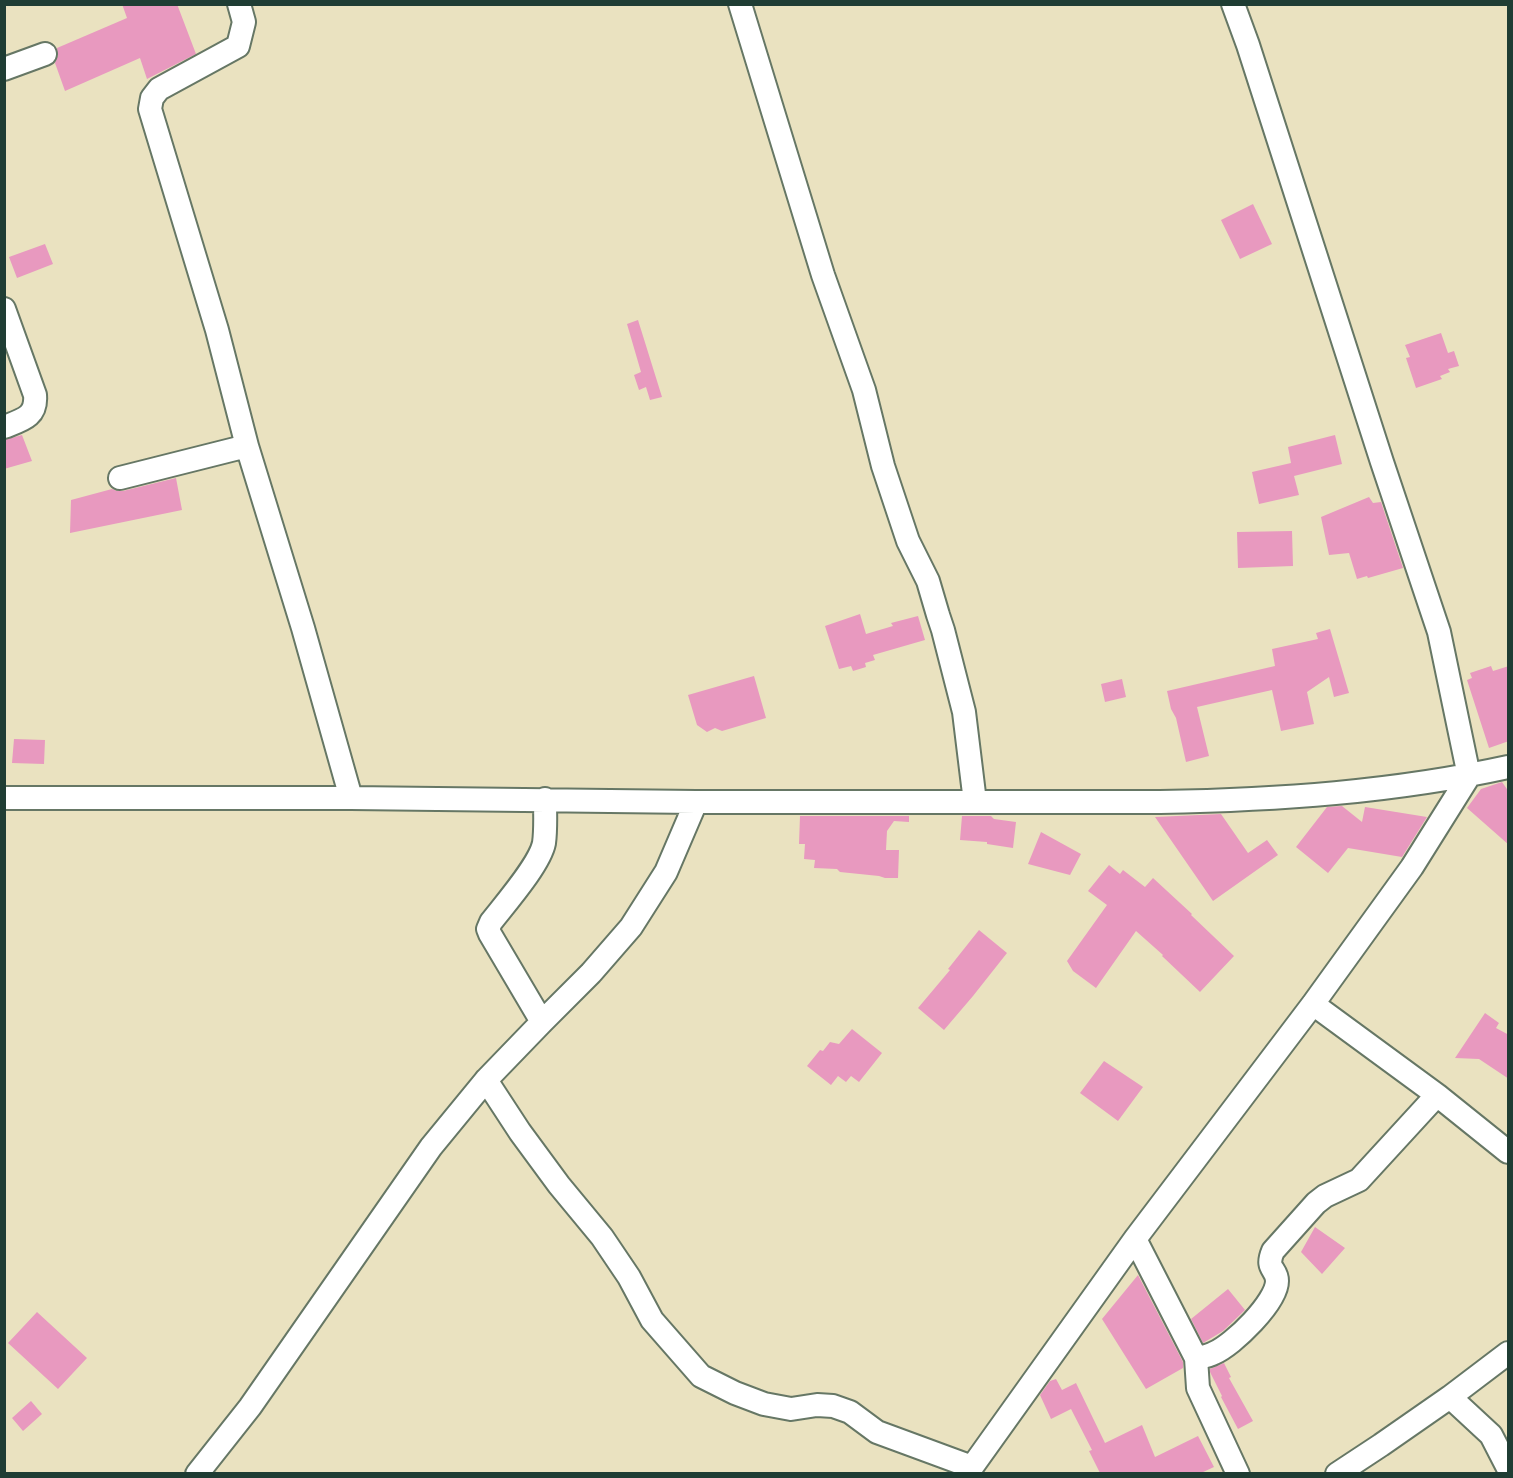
<!DOCTYPE html>
<style>
body{margin:0}
#map{position:relative;width:1513px;height:1478px;overflow:hidden;background:#eae2c0;font-family:"Comic Neue",sans-serif}
canvas{display:block}
.frame{position:absolute;inset:0;border:6px solid #1f3d34;pointer-events:none}
</style>
<div id="map">
<canvas width="1513" height="1478"></canvas>
<div class="frame"></div>
</div>
<script>
const ctx = document.querySelector('canvas').getContext('2d');
ctx.lineJoin = 'round';
function paint(path, color) {
  ctx.fillStyle = color;
  ctx.fill(path, 'evenodd');
}
function strokePath(path, color, width, dash) {
  ctx.strokeStyle = color;
  ctx.lineWidth = width;
  ctx.lineCap = dash ? 'butt' : 'round';
  ctx.setLineDash(dash || []);
  ctx.stroke(path);
}
paint(new Path2D(`
 M122 4H177L196 54 147 79 140 58 65 91 55 63 58 56 57 48 127 18Z
 M1253 204 1272 244 1240 259 1221 220Z
 M45 244 53 264 17 278 9 257Z
 M638 320 662 397 650 400 646 387 639 390 634 375 641 372 627 324Z
 M1441 333 1448 353 1454 351 1459 366 1448 369 1450 372 1440 376 1442 379 1416 388 1406 358 1410 357 1405 345Z
 M22 435 32 461 4 469V440Z
 M1335 435 1342 464 1294 476 1299 495 1259 504 1252 472 1291 463 1288 447Z
 M176 478 182 510 70 533 71 500 112 489 117 491H123Z
 M1369 497 1373 503 1381 502 1403 568 1368 578 1367 576 1357 579 1349 553 1329 555 1321 517Z
 M1292 531 1293 566 1238 568 1237 532Z
 M860 614 866 634 893 626 891 623 918 616 925 640 873 655 875 660 865 663 866 667 853 671 851 666 839 669 825 626Z
 M1330 629 1349 693 1334 697 1329 677 1307 692 1314 724 1281 731 1272 690 1197 707 1209 756 1186 762 1176 718 1171 709 1167 691 1275 666 1272 649 1318 639 1316 633Z
 M1491 666 1493 671 1509 666V741L1489 748 1467 680 1472 678 1470 673Z
 M754 676 766 718 722 731 715 728 707 732 697 725 688 695Z
 M1122 679 1126 697 1105 702 1101 684Z
 M14 739 45 740 44 764 12 763Z
 M1502 782 1509 792V845L1467 808 1481 789Z
 M1342 806 1362 822 1365 807 1427 817 1402 857 1348 848 1328 873 1296 847 1327 807Z
 M1221 814 1248 853 1267 840 1278 855 1213 901 1155 817Z
 M800 816H909V822L894 821 887 831 886 850H899L898 878H885L879 876 840 872 837 869 814 868 815 860 804 859 805 844H799Z
 M962 816H991L994 819 1016 822 1013 848 987 844V842L960 840Z
 M1041 832 1081 854 1070 875 1028 864Z
 M1109 865 1120 874 1123 870 1145 887 1153 878 1192 914 1191 915 1234 956 1200 992 1162 956 1163 955 1136 931 1096 988 1073 971 1067 961 1107 905 1088 891Z
 M979 930 1007 953 973 996 944 1030 918 1008 950 970 948 969Z
 M1485 1013 1499 1023 1496 1028 1509 1035V1079L1479 1059 1455 1058Z
 M852 1029 882 1053 859 1082 851 1076 846 1082 838 1076 831 1085 807 1066 820 1050 823 1051 830 1042 839 1044Z
 M1104 1061 1143 1087 1118 1121 1080 1093Z
 M1315 1227 1345 1248 1322 1274 1301 1252Z
 M1138 1275 1183 1362V1368L1146 1389 1102 1319Z
 M1228 1289 1245 1310 1223 1331 1203 1343 1191 1319Z
 M37 1312 87 1358 58 1389 8 1343Z
 M1224 1363 1231 1377 1229 1378 1253 1421 1238 1429 1221 1397 1222 1396 1210 1372V1369Z
 M1056 1379 1062 1390 1076 1383 1105 1443 1142 1425 1155 1457 1198 1436 1214 1467 1201 1473H1100L1089 1451 1092 1450 1071 1409 1051 1419 1040 1395 1050 1381Z
 M31 1401 42 1414 23 1431 12 1418Z`), '#e899bf');
const minor = new Path2D(`
 M239 4 244 22 238 46 159 89 152 98 150 109 217 330 247 446 303 628 351 798
 M740 4 823 275 864 390 883 466 908 541 928 581 938 615 943 630 964 712 975 802
 M4 69 45 54
 M4 309 35 395C37 417 22 420 4 427
 M120 478 247 446
 M4 798H351L696 802H1160C1277 800 1394 792 1508 767
 M1313 1004 1437 1095 1508 1152
 M542 1022 490 934 488 929 491 922C505 904 540 864 544 843 546 829 545 813 545 799
 M486 1080 520 1132 559 1185 602 1237 629 1277 652 1320 701 1376 735 1393 764 1404 791 1409 817 1405 833 1406 850 1412 877 1432 972 1467
 M1135 1239 1196 1358 1198 1388 1238 1474
 M1196 1358C1202 1357 1209 1356 1214 1353 1233 1345 1277 1302 1277 1281 1277 1268 1265 1270 1273 1251L1316 1203 1325 1196 1359 1180 1437 1095
 M1450 1397 1491 1435 1508 1468
 M197 1474 250 1407 431 1147 486 1080 542 1022 591 973 631 927 666 872 696 802
 M967 1474 1135 1239 1313 1004 1412 867 1469 776 1439 632 1382 462 1248 45 1233 4
 M1337 1474 1381 1445 1450 1397 1508 1353`);
strokePath(minor, '#667765', 26);
strokePath(minor, '#fff', 22);
</script>
